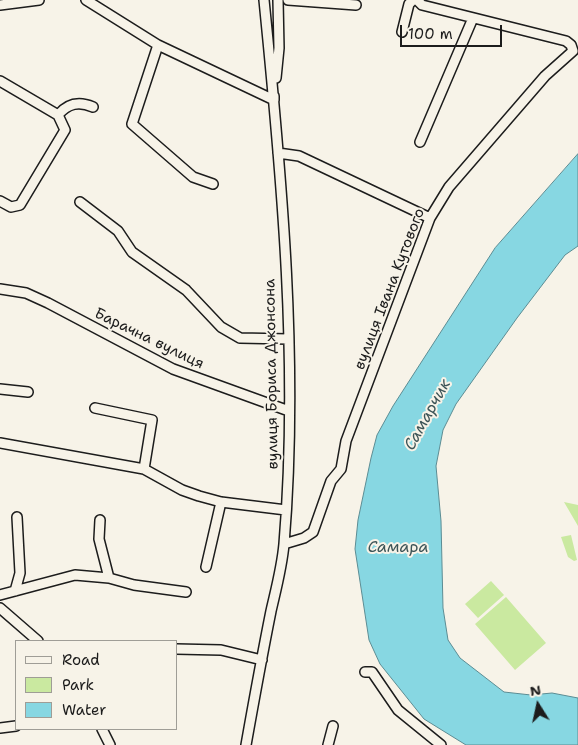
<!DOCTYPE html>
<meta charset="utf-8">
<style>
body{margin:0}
#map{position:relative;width:578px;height:745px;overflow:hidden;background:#f7f3e8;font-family:"Shantell Sans",sans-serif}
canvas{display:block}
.legend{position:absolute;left:15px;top:640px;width:162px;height:90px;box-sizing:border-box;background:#f7f3e8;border:1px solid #9f9d96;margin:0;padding:6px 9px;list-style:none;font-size:15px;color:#1c1c1c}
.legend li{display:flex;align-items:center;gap:10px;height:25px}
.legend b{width:25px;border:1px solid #9f9d96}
.north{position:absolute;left:513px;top:680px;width:50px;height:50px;-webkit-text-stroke:4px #f7f3e8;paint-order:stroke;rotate:350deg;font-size:14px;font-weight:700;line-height:20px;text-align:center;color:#1c1c1c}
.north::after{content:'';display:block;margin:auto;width:18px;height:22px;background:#1c1c1c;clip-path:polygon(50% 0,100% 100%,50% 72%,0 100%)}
.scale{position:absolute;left:400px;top:25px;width:102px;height:22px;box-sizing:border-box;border:2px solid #1c1c1c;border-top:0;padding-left:6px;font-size:15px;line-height:18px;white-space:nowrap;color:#1c1c1c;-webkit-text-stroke:4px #f7f3e8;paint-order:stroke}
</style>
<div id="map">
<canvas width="578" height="745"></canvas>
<ul class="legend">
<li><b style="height:6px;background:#f7f3e8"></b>Road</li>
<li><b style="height:14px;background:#cae9a0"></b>Park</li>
<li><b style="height:14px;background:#87d7e2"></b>Water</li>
</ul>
<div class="north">N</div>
<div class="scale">100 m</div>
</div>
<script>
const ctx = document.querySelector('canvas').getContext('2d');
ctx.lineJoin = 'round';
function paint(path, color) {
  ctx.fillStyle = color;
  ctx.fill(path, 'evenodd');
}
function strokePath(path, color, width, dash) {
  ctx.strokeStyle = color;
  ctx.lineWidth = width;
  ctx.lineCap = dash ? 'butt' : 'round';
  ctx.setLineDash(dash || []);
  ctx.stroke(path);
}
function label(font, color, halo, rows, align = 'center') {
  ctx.font = font + ' "Shantell Sans",sans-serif';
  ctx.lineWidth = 4;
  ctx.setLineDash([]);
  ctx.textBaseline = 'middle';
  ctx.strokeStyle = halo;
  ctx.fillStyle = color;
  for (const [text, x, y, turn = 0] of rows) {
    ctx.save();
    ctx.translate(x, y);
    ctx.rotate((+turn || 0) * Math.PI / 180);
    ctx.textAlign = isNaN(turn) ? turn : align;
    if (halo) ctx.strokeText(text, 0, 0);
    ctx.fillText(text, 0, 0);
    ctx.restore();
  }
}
paint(new Path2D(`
 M564 502 578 505V526Z
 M571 535 577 560 574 561 568 557 561 537Z
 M491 581 504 595 478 618 465 604Z
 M506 597 546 643 515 670 475 624Z`), '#cae9a0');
const water = new Path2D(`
 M578 154V246L565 255 517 318 456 404 443 430 436 466 441 521 443 608 448 640 460 658 504 692 531 695 552 693 578 698V745H466L424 719 380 664 369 640 355 549 358 520 371 458 377 435 393 406 495 248Z`);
paint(water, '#87d7e2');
strokePath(water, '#5c8c93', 1);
const minor = new Path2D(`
 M86 0 158 45 274 100V96
 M288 0 356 5
 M0 5 39 0
 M402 32 409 4 413 0
 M158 45 132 124 193 177 213 184
 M276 78 279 48 278 0
 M0 81 58 115 65 130 20 205 11 207 0 201
 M58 115C68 103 79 101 93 107
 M420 142 473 18
 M278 153 299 156 430 218
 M80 202 118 231 132 252 186 290 221 327 240 338 288 339
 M0 289 26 293 48 303 173 369 289 411
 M0 389 28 392
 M95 408 152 420 144 469
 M0 443 144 469 182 490 199 496 221 502 286 510
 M100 520 99 539 109 578
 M284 544 304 538 313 532 331 481 341 469 346 441 430 218 449 187 545 76 573 51 571 45 566 41 422 5 417 0
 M206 567 221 502
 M15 591 20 573 17 517
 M0 595 75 575 109 578 134 585 186 592
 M0 608 38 641
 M176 649 221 650 262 660
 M365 672H372L398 710 441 745
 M0 728 16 726
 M102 729 110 745
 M246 745C254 700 262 656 271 611 276 589 282 567 284 544 299 364 282 180 264 0
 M328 745 333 726`);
strokePath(minor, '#1c1c1c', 12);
strokePath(minor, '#f7f3e8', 9);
label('15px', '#1c1c1c', '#f7f3e8', [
 ["вулиця Івана Кутового",390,289,-69],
 ["Барачна вулиця",149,339,26],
 ["вулиця Бориса Джонсона",272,374,-91]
]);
label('italic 16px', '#3c5457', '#f7f3e8', [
 ["Самарчик",428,415,-61],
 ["Самара",398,548]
]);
</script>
